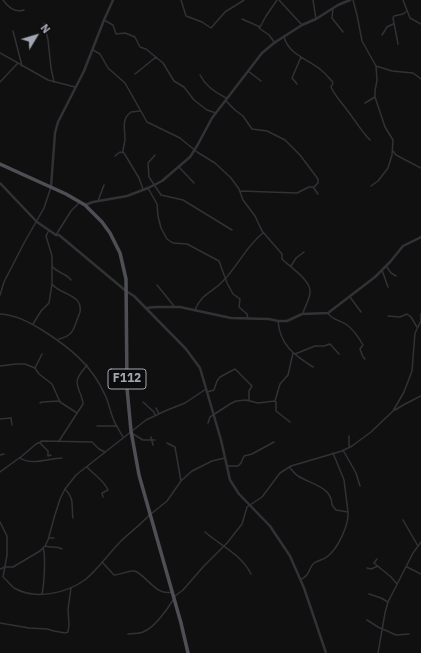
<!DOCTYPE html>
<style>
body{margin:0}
#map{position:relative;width:421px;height:653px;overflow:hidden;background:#101011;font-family:"IBM Plex Sans",sans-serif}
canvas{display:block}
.north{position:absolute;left:16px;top:16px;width:40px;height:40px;-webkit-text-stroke:3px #0b0b0c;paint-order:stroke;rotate:52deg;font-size:11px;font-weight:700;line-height:16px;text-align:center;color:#a2a7b1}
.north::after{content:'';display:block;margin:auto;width:14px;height:18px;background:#a2a7b1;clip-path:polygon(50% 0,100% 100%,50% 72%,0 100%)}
</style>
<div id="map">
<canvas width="421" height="653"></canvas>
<div class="north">N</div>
</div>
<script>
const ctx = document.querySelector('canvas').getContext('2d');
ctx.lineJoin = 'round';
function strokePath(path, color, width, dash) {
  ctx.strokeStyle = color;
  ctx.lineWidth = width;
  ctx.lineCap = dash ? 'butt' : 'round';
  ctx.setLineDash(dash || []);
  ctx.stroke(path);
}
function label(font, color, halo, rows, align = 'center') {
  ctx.font = font + ' "IBM Plex Sans",sans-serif';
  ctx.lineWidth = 4;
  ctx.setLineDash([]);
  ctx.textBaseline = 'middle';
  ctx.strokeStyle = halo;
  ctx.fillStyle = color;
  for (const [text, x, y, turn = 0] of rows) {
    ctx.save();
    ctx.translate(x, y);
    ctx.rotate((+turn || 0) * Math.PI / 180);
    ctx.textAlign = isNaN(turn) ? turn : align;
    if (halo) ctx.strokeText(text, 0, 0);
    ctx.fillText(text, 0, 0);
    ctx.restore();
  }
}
strokePath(new Path2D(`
 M3 0C8 7 15 13 24 10
 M181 0 186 16 202 22 211 28 225 12 244 0
 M279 0 302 25
 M313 0 316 19
 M353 0 357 15 362 41 376 66 377 80 375 91V97L385 127 393 140 392 155 388 168 378 181 371 186
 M403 0 410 18 421 24
 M333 8 332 18 343 32
 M242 19 260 27 266 16 277 0
 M104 20 113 25 116 34 125 33 135 37 140 47 146 49 163 63 174 81 184 87 194 100 207 110 216 113
 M44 23 48 40 51 68 54 82
 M259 28 269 35 275 43
 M13 31 22 66
 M382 35 387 27 393 24
 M284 37C289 55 308 59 321 70 325 73 328 77 332 81L333 83 331 87C335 96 342 103 347 110 355 120 361 131 370 140
 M398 44 393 18 394 16 403 14 407 11
 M93 50 100 54 108 68 125 83 147 122 180 138 197 152 215 163 231 178 239 189 243 200 255 216 262 231 282 254V259C290 267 311 280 310 292 310 299 305 306 303 313
 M0 53 48 80 75 87
 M376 66 392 71 413 73 421 79
 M248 71 261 81
 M135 74 156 57
 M200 75C205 85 216 93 226 98
 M0 82 17 64
 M297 84 292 78 301 57
 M226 101 235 110 243 116 252 129 267 131 285 140 300 155 318 179V183L314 187H309L297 193 240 191
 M365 103 375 97
 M393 151 396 155 421 168
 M123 152C123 147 125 143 125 139 125 128 121 120 131 112L140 111
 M155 155 148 163 149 177 161 195 183 200 232 230
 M115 156 120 152 124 153 139 178 143 189
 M179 167 194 183
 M313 187 318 194
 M148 188 157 204 158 216 161 228 167 239 173 243 187 244 219 261 227 283 233 294 240 299 239 307 247 314 248 319
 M98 201 104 185
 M49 230 46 236 52 256V284C60 295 83 294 80 312 79 315 78 317 77 320 73 332 71 336 59 339
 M56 235 71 211 79 203
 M52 266C57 273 66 273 71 280
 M291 266 296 258 304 252
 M386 266 391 273 396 276
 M382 270 388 287
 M157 285 174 306
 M0 295 4 282 24 243 44 208 51 187
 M350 297 361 312
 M195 310C202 293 212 293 223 281 238 266 246 246 263 233
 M328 313C331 320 341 320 347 325 354 330 359 338 363 345L360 349 363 357 365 359
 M0 314C16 315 29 322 42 330 69 347 92 365 105 395 109 403 110 411 113 418 115 425 120 431 123 437
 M388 316 400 317 407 314 411 317 417 327
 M278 321C280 345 294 355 313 367
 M33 324 41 311 49 303 52 284
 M295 354 315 346H324L330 344 339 354
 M0 366 16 364H25L35 368 39 374 52 384 60 402 77 413
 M35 368 42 354
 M207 392 214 390 217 381 220 377 235 369 252 386 249 391V400
 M275 401 276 402V411L290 422
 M143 402 154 412 155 416
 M40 403 42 402 60 401
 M156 408 159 414
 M395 410 405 404 421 396
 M0 419 11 418 12 425
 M208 423 210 417 230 404 236 401 246 400 258 403 275 401 280 384 288 375 293 353
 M97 426H117
 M133 434 143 440H155
 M151 437 153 445
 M41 441 40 443 48 451V456L51 455
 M59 441 83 404C83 395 73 384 79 376 81 372 84 369 87 365
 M167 443 175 447 181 481
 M349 446V436
 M343 450 356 473 360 486
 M333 453 344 480 348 512
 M0 455 4 454
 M20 458C32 466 49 458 62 458
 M227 466H238L241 463 244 456 252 454 274 442
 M87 467C94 475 103 479 108 490L102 493 103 497
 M289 467C292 470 295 474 298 476 311 484 332 487 332 505L336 510 348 512C349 525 338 548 328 556 324 560 318 560 314 563 308 568 311 575 300 580
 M0 472 22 456 36 444 43 441 92 442 99 449 105 452
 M65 489C75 499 71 505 73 518
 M151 514 167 501 181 481 192 471 212 461 225 458
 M403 520 418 546
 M0 522 7 536V555L3 577C7 580 10 585 14 588 35 600 66 594 86 579 99 568 109 553 121 541 130 532 142 524 150 514
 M205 532C221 546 241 554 251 574
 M49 538H54
 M45 546C52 548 56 546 62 549
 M377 559 374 563 391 577 397 584
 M102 562 114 575C122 575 127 570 135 571 148 577 156 596 172 592
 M407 567 421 574
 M367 568 371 569 378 566
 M0 569 5 567H13L40 551 45 546 48 540 54 518 60 499 65 489 76 475 146 420 165 411 185 403 206 389
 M42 594C44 586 46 555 43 548
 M369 594 381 598 388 602
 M175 596 183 590 203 567 227 543 242 524 247 507 262 497 280 473 291 466 342 451 352 446 371 432 393 411 404 392 412 371 415 333 421 321V314
 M367 620 378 627 396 635 409 634
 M0 623 29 628 47 629 54 631 65 633 68 632 69 625 68 609 71 588
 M128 634C133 633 139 634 143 632 154 628 167 610 173 600
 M378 653 385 613 388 602 413 553 421 542`), '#313236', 1.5);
strokePath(new Path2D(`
 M0 183 37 222 56 235H59L126 291 134 296 186 349 200 368 221 440 230 480 239 494 270 526 290 556 304 588 326 653
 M51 187 55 133 58 122 84 71 104 20 113 0
 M85 205 93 202 127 196 148 188 162 181 190 157 197 146 212 118 262 53 274 43 302 25 316 19 338 5 350 0
 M146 308 156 307H180L231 318 269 319 278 321H287L302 314 328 313 375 277 390 262 403 246 421 237`), '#313236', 2.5);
strokePath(new Path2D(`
 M0 164 66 194 85 205 102 222 110 233 120 253 126 279 127 388 131 431 139 475 181 623 188 653`), '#4e4f55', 3.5);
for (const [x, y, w] of [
 [127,379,38]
]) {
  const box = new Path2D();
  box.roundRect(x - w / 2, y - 10, w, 20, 3);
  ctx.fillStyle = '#0b0b0c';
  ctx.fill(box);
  strokePath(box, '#a2a7b1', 1);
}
label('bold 12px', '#a2a7b1', null, [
 ["F112",127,379]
]);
</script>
